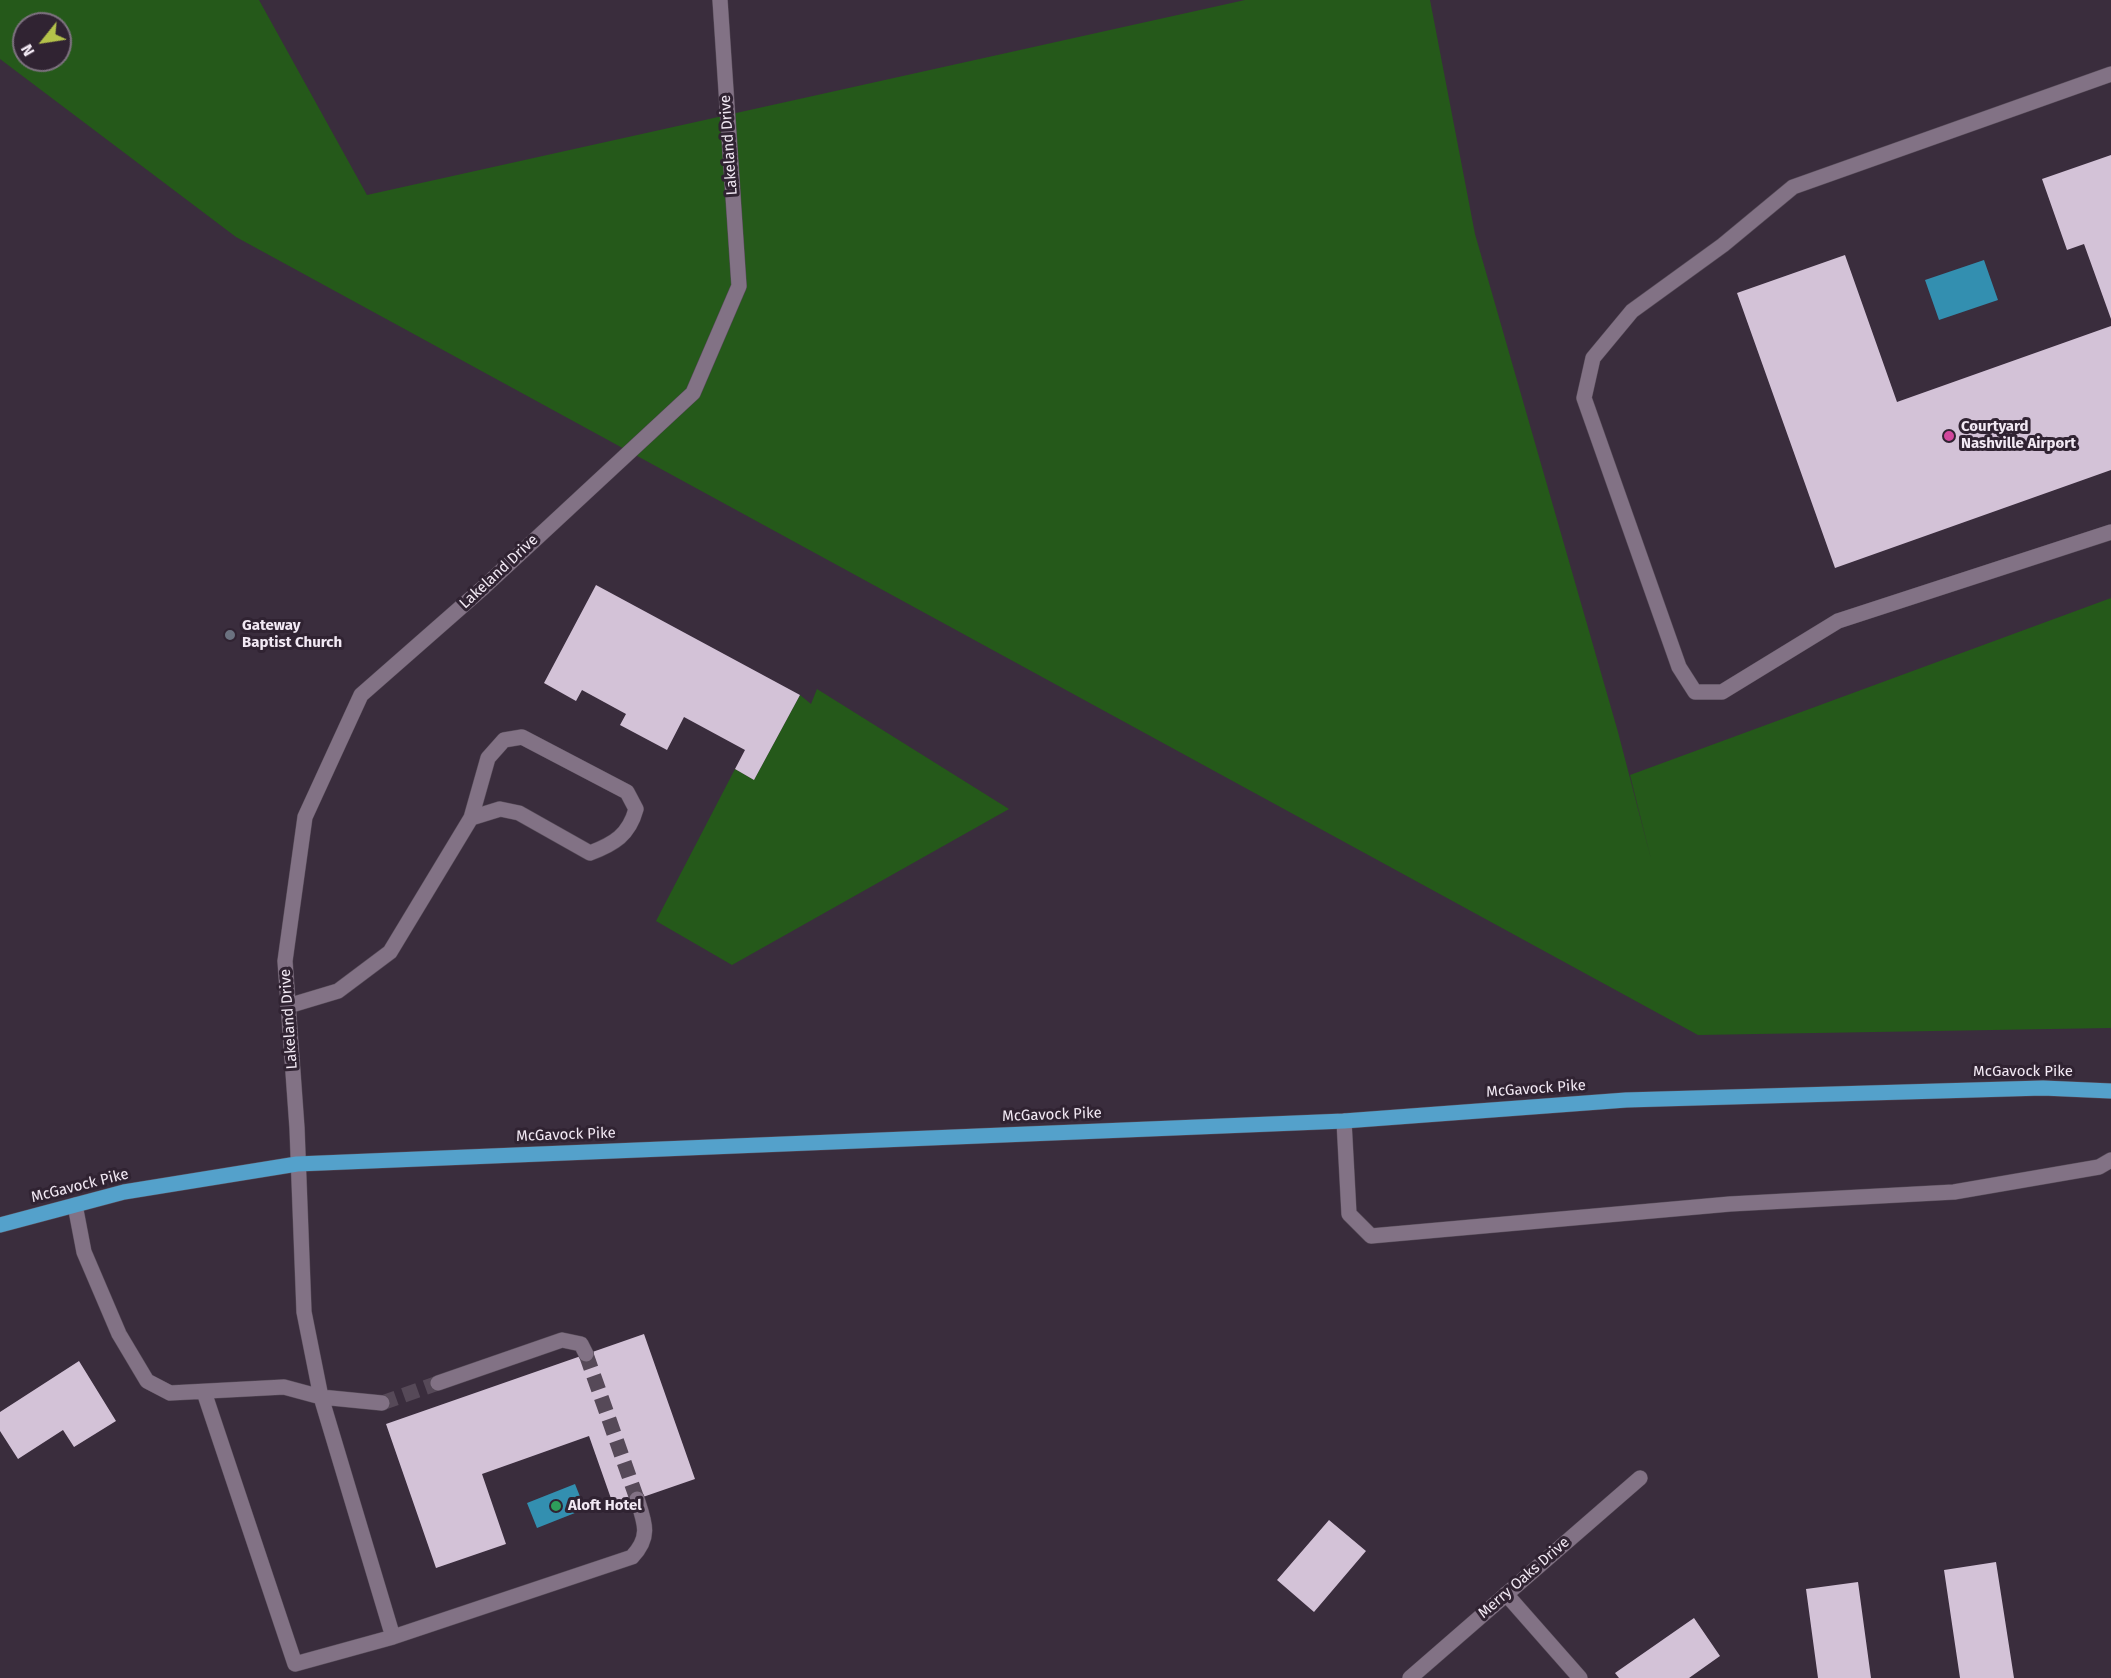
<!DOCTYPE html>
<style>
body{margin:0}
#map{position:relative;width:2111px;height:1678px;overflow:hidden;background:#3a2d3d;font-family:"Fira Sans",sans-serif}
canvas{display:block}
.north{position:absolute;left:12px;top:12px;width:60px;height:60px;box-sizing:border-box;background:#302332;border:2px solid #7e7280;border-radius:50%;rotate:240deg;font-size:16px;font-weight:700;line-height:24px;text-align:center;color:#f2e9f4}
.north::after{content:'';display:block;margin:auto;width:21px;height:27px;background:#b4c24a;clip-path:polygon(50% 0,100% 100%,50% 72%,0 100%)}
</style>
<div id="map">
<canvas width="2111" height="1678"></canvas>
<div class="north">N</div>
</div>
<script>
const ctx = document.querySelector('canvas').getContext('2d');
ctx.lineJoin = 'round';
function paint(path, color) {
  ctx.fillStyle = color;
  ctx.fill(path, 'evenodd');
}
function strokePath(path, color, width, dash) {
  ctx.strokeStyle = color;
  ctx.lineWidth = width;
  ctx.lineCap = dash ? 'butt' : 'round';
  ctx.setLineDash(dash || []);
  ctx.stroke(path);
}
function label(font, color, halo, rows, align = 'center') {
  ctx.font = font + ' "Fira Sans",sans-serif';
  ctx.lineWidth = 6;
  ctx.setLineDash([]);
  ctx.textBaseline = 'middle';
  ctx.strokeStyle = halo;
  ctx.fillStyle = color;
  for (const [text, x, y, turn = 0] of rows) {
    ctx.save();
    ctx.translate(x, y);
    ctx.rotate((+turn || 0) * Math.PI / 180);
    ctx.textAlign = isNaN(turn) ? turn : align;
    if (halo) ctx.strokeText(text, 0, 0);
    ctx.fillText(text, 0, 0);
    ctx.restore();
  }
}
paint(new Path2D(`
 M0 0H259L367 195 1245 0H1430L1475 234 1618 732 1651 859 1630 775 2111 598V1028L1698 1035 236 237 0 59ZM24 24H60V60H24Z
 M817 689 1009 809 732 965 656 921 735 769 754 780 800 695 811 704Z`), '#25591a');
paint(new Path2D(`
 M1984 260 1998 300 1939 320 1925 280Z
 M575 1484 585 1509 537 1528 527 1503Z`), '#338fb0');
paint(new Path2D(`
 M2111 155V319L2084 244 2067 250 2042 179Z
 M1845 255 1897 402 2111 326V470L1835 568 1737 293Z
 M596 585 800 695 754 780 735 769 745 750 684 717 667 750 620 725 626 714 582 690 576 701 544 683Z
 M644 1334 695 1479 614 1507 589 1436 482 1474 506 1544 436 1568 386 1424Z
 M79 1361 116 1421 74 1447 63 1430 18 1459 0 1431V1412Z
 M1329 1520 1366 1551 1314 1612 1277 1580Z
 M1996 1562 2014 1678H1960L1944 1570Z
 M1858 1582 1871 1678H1818L1806 1589Z
 M1694 1618 1720 1656 1689 1678H1619L1615 1673Z`), '#d3c2d7');
strokePath(new Path2D(`
 M586 1354 637 1499
 M382 1403 438 1383`), '#564958', 15, [15, 8]);
const minor = new Path2D(`
 M2111 74 1793 187 1723 245 1632 311 1593 358 1584 398 1679 667 1695 692H1722L1838 621 2111 532
 M522 737 627 792 636 809C629 835 614 844 590 853L519 813 500 809 471 818 488 758 504 740Z
 M288 1006 338 991 390 952 471 818
 M1344 1121 1349 1214 1371 1236 1730 1204 1954 1192 2099 1167 2111 1160
 M75 1205 84 1252 119 1334 147 1381 170 1393 284 1387 321 1397 382 1403
 M438 1383 562 1340 581 1344 586 1354
 M204 1392 295 1664 393 1637 321 1397 304 1312 297 1128 285 961 305 817 361 695 484 587 693 393 739 286 720 0
 M1506 1594 1580 1678
 M393 1637 632 1557C651 1537 645 1523 637 1499
 M1410 1678 1640 1478`);
const major = new Path2D(`
 M0 1225 124 1192 297 1164 1344 1121 1626 1100 2043 1088 2111 1091`);
strokePath(minor, '#574c59', 16);
strokePath(major, '#574c59', 16);
strokePath(minor, '#827285', 15);
strokePath(major, '#54a1cb', 15);
for (const [x, y, r, color] of [
 [1949,436,6,"#d1479c"],
 [230,635,6,"#6b7280"],
 [556,1506,6,"#2e9e5b"]
]) {
  const dot = new Path2D();
  dot.arc(x, y, r, 0, 2 * Math.PI);
  ctx.fillStyle = color;
  ctx.fill(dot);
  strokePath(dot, '#302332', 2);
}
label('15px', '#f2e9f4', '#302332', [
 ["Lakeland Drive",729,145,-94],
 ["Lakeland Drive",499,572,-43],
 ["Lakeland Drive",289,1019,-94],
 ["McGavock Pike",2023,1072],
 ["McGavock Pike",1536,1089,-4],
 ["McGavock Pike",1052,1115,-2],
 ["McGavock Pike",566,1135,-2],
 ["McGavock Pike",80,1186,-14],
 ["Merry Oaks Drive",1524,1578,-41]
]);
label('bold 15px', '#f2e9f4', '#302332', [
 ["Courtyard",1961,427],
 ["Nashville Airport",1961,444],
 ["Gateway",242,626],
 ["Baptist Church",242,643],
 ["Aloft Hotel",568,1506]
], 'left');
</script>
